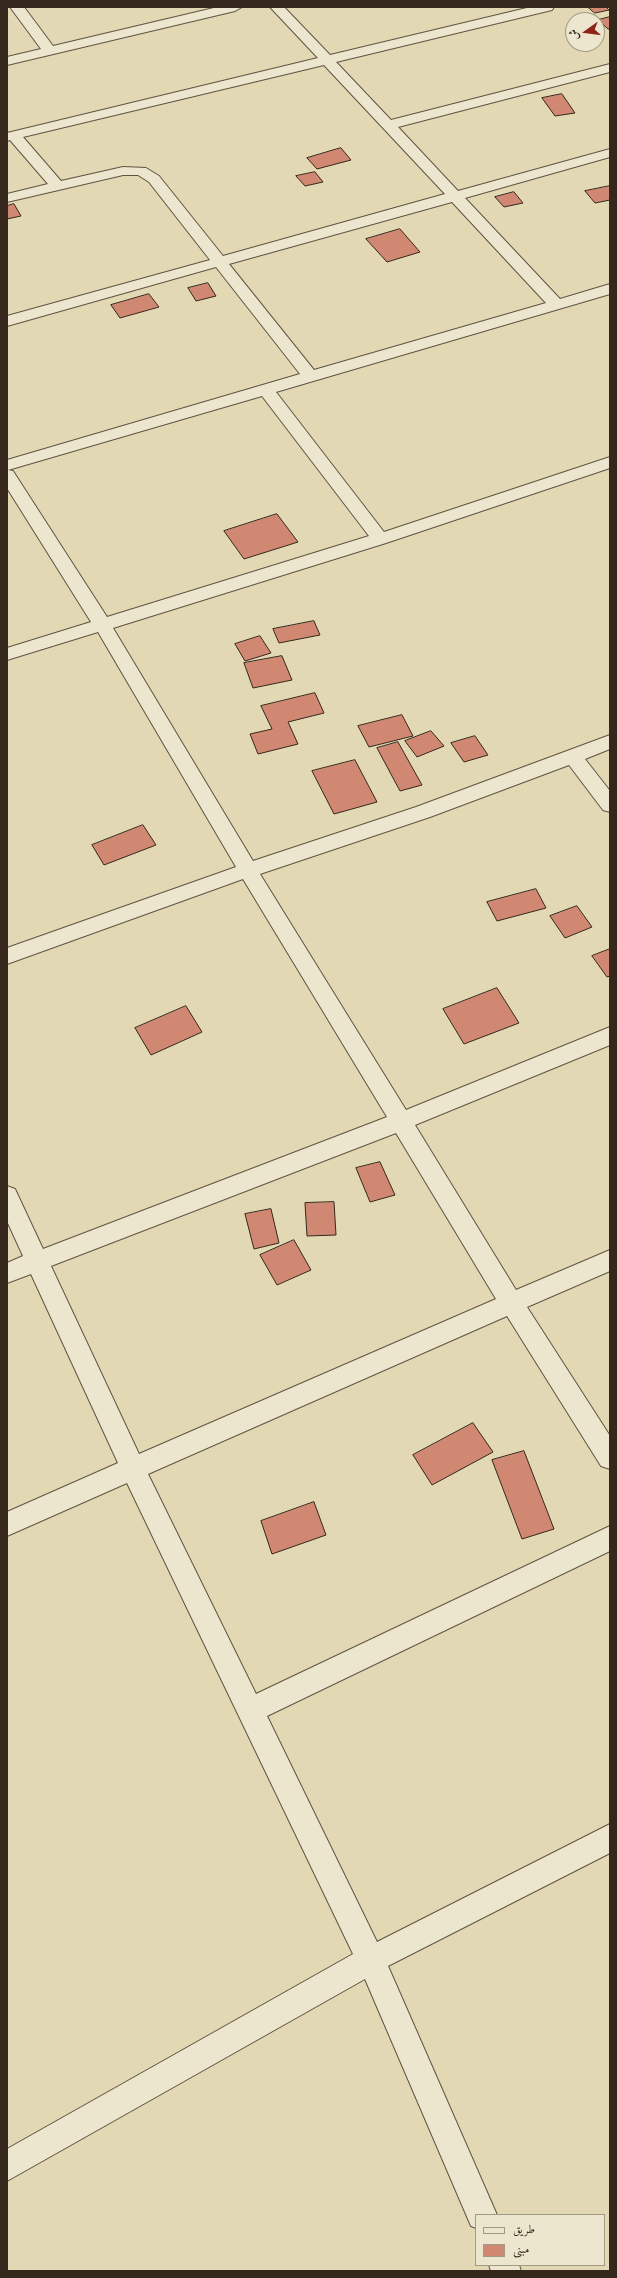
<!DOCTYPE html>
<meta charset="utf-8">
<style>
body{margin:0}
#map{position:relative;width:617px;height:2278px;overflow:hidden;background:#e2d8b4;font-family:Alegreya,Amiri,serif}
canvas{display:block}
.frame{position:absolute;inset:0;border:8px solid #35271b;pointer-events:none}
.legend{position:absolute;left:475px;top:2214px;width:130px;height:52px;box-sizing:border-box;background:#ece6ce;border:1px solid #a39a86;margin:0;padding:5px 7px;list-style:none;font-size:12px;color:#35271b}
.legend li{display:flex;align-items:center;gap:8px;height:20px}
.legend b{width:20px;border:1px solid #a39a86}
.north{position:absolute;left:565px;top:12px;width:40px;height:40px;box-sizing:border-box;background:#ece6ce;border:1px solid #a39a86;border-radius:50%;rotate:256deg;font-size:11px;font-weight:700;line-height:16px;text-align:center;color:#35271b}
.north::after{content:'';display:block;margin:auto;width:14px;height:18px;background:#8f2418;clip-path:polygon(50% 0,100% 100%,50% 72%,0 100%)}
</style>
<div id="map">
<canvas width="617" height="2278"></canvas>
<div class="frame"></div>
<ul class="legend">
<li><b style="height:5px;background:#ece6ce"></b>طريق</li>
<li><b style="height:11px;background:#d08872"></b>مبنى</li>
</ul>
<div class="north">ش</div>
</div>
<script>
const ctx = document.querySelector('canvas').getContext('2d');
ctx.lineJoin = 'round';
function paint(path, color) {
  ctx.fillStyle = color;
  ctx.fill(path, 'evenodd');
}
function strokePath(path, color, width, dash) {
  ctx.strokeStyle = color;
  ctx.lineWidth = width;
  ctx.lineCap = dash ? 'butt' : 'round';
  ctx.setLineDash(dash || []);
  ctx.stroke(path);
}
const building = new Path2D(`
 M588 7H606L609 10 595 13Z
 M610 17V29H608L598 20Z
 M562 94 575 113 555 116 542 98Z
 M341 148 351 160 317 169 307 158Z
 M315 172 323 182 305 186 296 176Z
 M610 186V200L595 203 585 191Z
 M514 192 523 203 504 207 495 197Z
 M14 204 21 216 7 219V206Z
 M400 229 420 252 387 262 366 239Z
 M208 283 216 296 196 301 188 288Z
 M149 294 159 307 120 318 111 305Z
 M277 514 298 542 244 559 224 531Z
 M314 621 320 635 279 643 273 629Z
 M260 636 271 653 245 661 235 644Z
 M282 656 292 680 253 688 244 663Z
 M315 693 324 713 288 722 298 744 258 754 250 734 272 729 261 706Z
 M402 715 413 736 369 747 358 726Z
 M431 731 444 746 417 757 405 741Z
 M475 736 488 755 464 762 451 743Z
 M398 742 422 785 400 791 377 748Z
 M355 760 377 802 334 814 312 771Z
 M143 825 156 845 104 865 92 845Z
 M536 889 546 908 497 921 487 902Z
 M577 906 592 927 565 938 550 916Z
 M610 949V976L607 977 592 956Z
 M497 988 519 1023 464 1044 443 1009Z
 M186 1006 202 1032 151 1055 135 1028Z
 M380 1162 395 1195 370 1202 356 1168Z
 M334 1202 336 1235 307 1236 305 1203Z
 M271 1209 279 1243 254 1249 245 1214Z
 M294 1240 311 1270 277 1285 260 1255Z
 M473 1423 493 1452 432 1485 413 1455Z
 M524 1451 554 1529 522 1539 492 1460Z
 M314 1502 326 1535 272 1554 261 1521Z`);
paint(building, '#d08872');
strokePath(building, '#35271b', 1);
const minor = new Path2D(`
 M10 7H24L53 46 218 7H242L235 11 7 65V57L41 49Z
 M270 7H284L330 55 531 7H554L552 10 336 62 391 120 610 64V72L398 127 458 191 610 149V157L465 198 560 299 610 284V294L276 392 384 532 610 457V468L386 543 113 628 253 861 416 807 610 735V749L585 759 610 791V812L603 810 569 765 430 817 260 874 406 1110 610 1027V1045L415 1125 516 1290 610 1250V1271L527 1307 610 1436V1469L601 1466 507 1316 148 1474 256 1694 610 1526V1551L267 1716 377 1942 610 1824V1853L388 1966 497 2215H476V2228L471 2226 365 1979 7 2181V2149L353 1954 127 1483 7 1536V1512L118 1463 31 1274 7 1283V1263L23 1256 7 1221V1186L15 1189 43 1249 387 1117 243 879 7 964V948L236 867 98 632 7 660V648L91 622 7 488V460L300 374 216 267 7 326V316L210 260 149 182 138 175H123L7 202V194L48 184 10 140 7 141V133L318 58ZM324 65 445 194 223 256 159 176 146 168 123 167 61 181 23 137ZM452 202 546 303 314 370 229 264ZM262 396 369 536 107 617 13 471 8 470ZM396 1133 496 1299 139 1454 51 1266Z
 M489 2265H519L521 2271H491Z`);
strokePath(minor, '#605341', 2);
paint(minor, '#ece6ce');
</script>
